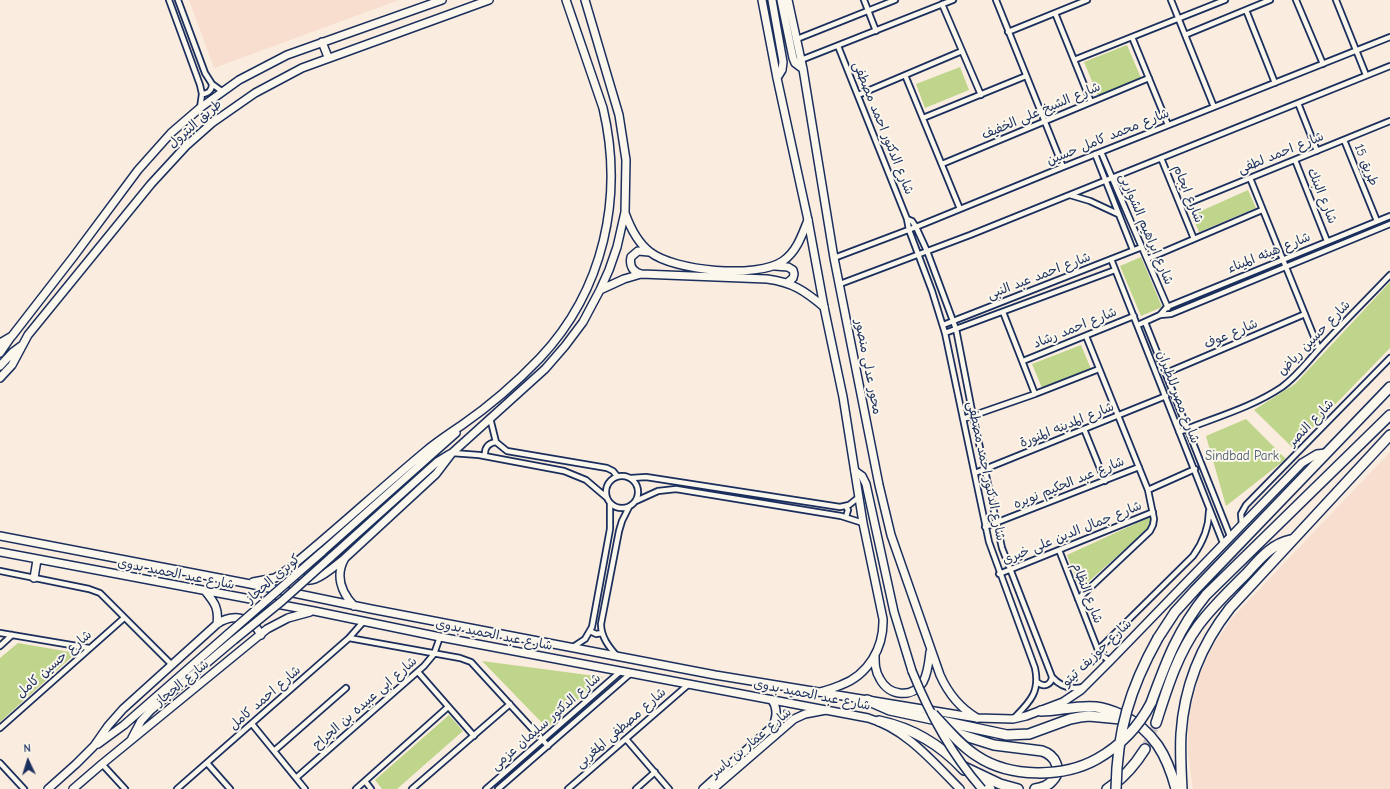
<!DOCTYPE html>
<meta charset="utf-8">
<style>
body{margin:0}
#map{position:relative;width:1390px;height:789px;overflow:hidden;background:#faecde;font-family:"Comic Neue",sans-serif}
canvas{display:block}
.north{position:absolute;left:8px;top:741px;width:40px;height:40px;-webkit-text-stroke:3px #fbf7ec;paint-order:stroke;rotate:356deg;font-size:11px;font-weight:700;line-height:16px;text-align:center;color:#1b2f5e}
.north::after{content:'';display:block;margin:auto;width:14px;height:18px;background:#1b2f5e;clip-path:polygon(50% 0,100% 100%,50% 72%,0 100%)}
</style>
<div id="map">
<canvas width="1390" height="789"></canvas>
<div class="north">N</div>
</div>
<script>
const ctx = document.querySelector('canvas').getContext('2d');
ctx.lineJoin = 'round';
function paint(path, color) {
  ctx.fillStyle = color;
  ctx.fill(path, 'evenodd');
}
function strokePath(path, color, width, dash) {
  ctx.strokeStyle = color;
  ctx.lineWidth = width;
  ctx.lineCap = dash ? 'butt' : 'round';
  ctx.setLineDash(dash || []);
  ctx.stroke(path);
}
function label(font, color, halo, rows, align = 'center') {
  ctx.font = font + ' "Comic Neue","Playpen Sans Arabic",sans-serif';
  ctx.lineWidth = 4;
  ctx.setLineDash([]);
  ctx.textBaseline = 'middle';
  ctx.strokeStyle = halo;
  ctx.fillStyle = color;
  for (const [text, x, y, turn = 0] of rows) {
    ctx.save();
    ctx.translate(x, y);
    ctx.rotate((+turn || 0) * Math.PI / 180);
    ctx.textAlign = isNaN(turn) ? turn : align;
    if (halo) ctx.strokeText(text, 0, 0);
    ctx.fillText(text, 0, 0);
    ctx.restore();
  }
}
paint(new Path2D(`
 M189 0H399L214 68Z
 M1390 452V789H1193L1188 753V729L1191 707 1199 676 1213 646 1232 618Z`), '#f8dece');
paint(new Path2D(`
 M1127 45 1141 78 1098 96 1084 62Z
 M960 67 969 90 925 108 916 84Z
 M1248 190 1256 208 1199 232 1192 215Z
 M1141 257 1162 307 1141 316 1120 266Z
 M1390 282V348L1293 448 1254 410 1295 384Z
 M1081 345 1091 369 1042 388 1032 364Z
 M1246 419 1286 459 1226 506 1206 436Z
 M1150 517V527L1080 589 1067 555Z
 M18 643 76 653 0 722V658Z
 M482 661 603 677 547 728Z
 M449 715 463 731 397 789H382L375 780Z`), '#bfd58b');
strokePath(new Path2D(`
 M1145 749 1156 723`), '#cdc6c4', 9, [9, 4.5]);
const street = new Path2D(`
 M169 0 200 85 202 94 200 108
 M178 0 205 73 212 84 223 92
 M864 0 876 31
 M996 0 1063 167
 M1171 0 1214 107
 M1296 0 1323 64
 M1336 0 1366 75
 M942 4 981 95
 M1246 10 1275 83
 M1055 13 1091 102
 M1008 32 1087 0
 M1185 35 1270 0
 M1132 37 1168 125
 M797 39 895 0
 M838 46 907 219 909 230 932 291 945 333 989 542 1035 668C1040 691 1031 701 1015 717
 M801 60 953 0
 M1074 60 1225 0
 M905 75 960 209
 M202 94C208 94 212 90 212 84
 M858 95 962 51
 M1298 103 1317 151
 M923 118 1026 76
 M1344 140 1377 221
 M1101 152 1168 308
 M1095 154 1133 250
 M1161 158 1194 239
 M1295 160 1327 241
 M942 164 1149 78
 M1250 178 1319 349
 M1070 195 1090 201 1118 214
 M1181 206 1390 121
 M907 219 912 221 916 227 927 251 956 329 973 416 1002 548 1052 677C1060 686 1071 690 1083 687
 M834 258 916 227 1063 167 1390 37
 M1111 259 1223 543
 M1147 259 1262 210
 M840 284 970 235 1390 66
 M1003 312 1035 394
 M1160 315 1167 307 1390 216
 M1145 322 1230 536
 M943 325 1142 247
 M1138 325 1160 315 1171 314 1390 224
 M945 333 1115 270
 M1023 361 1134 316
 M1166 373 1305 314
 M490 418 496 442 507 451 607 468 613 471 617 476
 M963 419 1035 394 1099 369
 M1084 429 1105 481
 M1179 432C1213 418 1251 408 1282 387 1297 376 1308 361 1320 348 1343 323 1367 299 1390 275
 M452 453 479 455 564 471 586 480 606 497
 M485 456C484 448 488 443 496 442
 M975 473 1166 396
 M606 492a16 16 0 1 1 32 0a16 16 0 1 1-32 0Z
 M631 478 646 477 840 507 849 505 859 497
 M1148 490 1195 469
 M636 501 658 491 676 489 841 516 863 523
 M846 506 848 510 846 517
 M1242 525 1241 514 1246 505 1390 358
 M985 527 1139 467
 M1059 550 1098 650 1103 656 1110 661
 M0 571 89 589 100 593 172 665
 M999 574 1153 512
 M1078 599 1150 531 1153 525 1154 519 1148 490 1086 336
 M590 631 596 634 602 633
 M0 633 89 648
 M349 638 460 658 471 662 548 746
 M0 646 12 635
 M573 647 585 639 592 627 610 529V503
 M1098 650 1193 556C1203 542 1209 528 1209 511
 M617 656C609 647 601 637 601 624L619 531 622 521 629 507
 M418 672 474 736
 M1037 682C1044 688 1051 685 1052 677
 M252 724 305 789
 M0 728 124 618
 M626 739 669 789
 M274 751 346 688
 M0 763 24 789
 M207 763 230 789
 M102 764 125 789
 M296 778 424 666 434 654 440 637
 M365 781 371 789
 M177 789 349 638 364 621
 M356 789 448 707
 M412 789 510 704
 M486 789 621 671
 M498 789 631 673
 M568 789 689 684
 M636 789 655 772`);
const secondary = new Path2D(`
 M762 0 777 78 808 220 824 307 843 397 863 523 883 619C884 648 868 675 841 685 834 688 827 690 820 692
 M772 0 783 62 782 70 777 78
 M781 0 793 58 795 63 803 69
 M788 0 803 69 834 258 879 485 891 535 940 675C948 693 960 708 977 718
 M875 655C875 664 875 671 880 679 889 696 912 699 923 682 928 673 929 661 930 652
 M703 789 772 727C777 718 778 709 772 700
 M713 789 794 719 805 714 826 710`);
const primary = new Path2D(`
 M322 42 328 57
 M625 213C630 227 638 243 650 252 674 271 757 279 783 261 797 251 802 235 808 220
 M775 266 788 267 793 270 794 274 793 278 787 283
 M641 274C633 272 629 266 631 257L638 251 649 252
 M600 290 624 279 641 274 767 279C792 282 805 291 824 307
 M0 343 12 336 74 256 138 170 171 133 200 108 239 80 287 55 442 0
 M0 353 11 337
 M0 366 13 352 21 346
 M0 378 12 365 28 335 151 184 186 146 212 123 255 93 302 68 489 0
 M855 471 862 476 866 484 894 612 912 671
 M0 536 245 583 371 609 715 675 977 718 1013 719 1026 716 1063 702 1081 690 1110 661 1302 463 1317 454 1326 453
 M0 552 314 611 440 637 868 718C906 729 933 762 960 789
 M322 552 456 433
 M330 558 437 462 450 454
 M297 568C304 596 332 568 344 559
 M34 578 37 560
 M253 582 275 578 287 570C335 531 380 489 427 450 438 441 450 433 462 425 488 407 518 381 540 358 604 290 624 197 603 108L566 0
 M354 606C341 592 335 575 345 558L436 474 452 453 545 369 565 346 583 322 600 290 609 270 617 247 625 212 626 160 619 115 585 0
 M217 624C233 613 252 617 261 635
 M132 738 141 721 151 710 234 640
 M98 744 124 725 228 634
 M48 789 76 764 94 746 108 726 123 709 217 624C219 609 215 603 206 592
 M73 789 102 764 267 629 288 618 310 612`);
const highway = new Path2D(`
 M1158 638 1175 612 1195 590 1390 387
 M867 700 890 710 1007 735 1029 734 1070 719 1080 717 1089 716 1131 720
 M1151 703C1166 662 1178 629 1206 595L1390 415
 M1041 711C1059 711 1077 705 1096 707 1105 708 1113 711 1122 715 1154 731 1167 755 1176 789
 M879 721C912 728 941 745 964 770
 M1156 723C1167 689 1177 655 1198 626 1212 607 1229 591 1246 574 1259 560 1271 544 1291 540
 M946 730 994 745 1042 751C1055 755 1063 770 1052 781 1048 786 1041 788 1035 789
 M962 766 1000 784 1018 789
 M974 778 990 789
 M1107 789C1123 779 1135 765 1145 749
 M1182 789C1181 771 1180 752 1181 734 1184 688 1201 645 1230 608L1390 435`);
strokePath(street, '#1b2f5e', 8);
strokePath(secondary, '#1b2f5e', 10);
strokePath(primary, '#1b2f5e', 10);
strokePath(highway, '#1b2f5e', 12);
strokePath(street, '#fbf7ec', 4.5);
strokePath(secondary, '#fbf7ec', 7);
strokePath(primary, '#fbf7ec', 7);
strokePath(highway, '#fbf7ec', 9);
const primaryBridge = new Path2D(`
 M228 634 322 552
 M234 640 282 601 330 558
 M912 671C929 713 952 755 982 789`);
const highwayBridge = new Path2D(`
 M933 714C947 729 960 745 977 756 1010 778 1063 778 1097 759 1120 746 1139 726 1151 703
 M1116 789C1117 731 1130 688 1158 638`);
strokePath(primaryBridge, '#1b2f5e', 10, []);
strokePath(highwayBridge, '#1b2f5e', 12, []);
strokePath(primaryBridge, '#fbf7ec', 7);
strokePath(highwayBridge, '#fbf7ec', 9);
label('13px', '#1b2f5e', '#fbf7ec', [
 ["شارع الشيخ على الخفيف",1041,111,-23],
 ["طريق البترول",195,124,-41],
 ["شارع الدكتور احمد مصطفى",883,128,68],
 ["شارع محمد كامل حسين",1108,137,-22],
 ["شارع احمد لطفى",1281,153,-22],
 ["طريق 15",1366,165,68],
 ["شارع ايجام",1188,194,68],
 ["شارع البنك",1322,196,68],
 ["شارع ابراهيم الشواربى",1146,229,67],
 ["شارع هيئه الميناء",1269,253,-22],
 ["شارع احمد عبد النبى",1039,276,-21],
 ["شارع احمد رشاد",1075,328,-22],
 ["شارع عوف",1231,334,-23],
 ["شارع حسين رياض",1314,338,-46],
 ["محور عدلى منصور",868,367,79],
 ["شارع مصر للطيران",1178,397,69],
 ["شارع النصر",1311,423,-46],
 ["شارع المدينه المنورة",1067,425,-22],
 ["شارع الدكتور احمد مصطفى",986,471,78],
 ["شارع عبد الحكيم نويره",1069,483,-22],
 ["شارع جمال الدين على خيرى",1072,533,-22],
 ["شارع عبد الحميد بدوى",176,574,11],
 ["كوبرى الحجاز",273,579,-41],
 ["شارع النظام",1087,593,69],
 ["شارع عبد الحميد بدوى",494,635,11],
 ["شارع جوزيف تيتو",1097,653,-44],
 ["شارع حسين كامل",54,664,-41],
 ["شارع الحجاز",182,683,-39],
 ["شارع عبد الحميد بدوى",812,695,11],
 ["شارع احمد كامل",265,698,-41],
 ["شارع ابى عبيده بن الجراح",365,703,-41],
 ["شارع الدكتور سليمان عزمى",546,722,-41],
 ["شارع مصطفى المغربى",621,728,-41],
 ["شارع عمار بن ياسر",751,743,-40]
]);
label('13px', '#445869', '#fbf7ec', [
 ["Sindbad Park",1242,456]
]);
</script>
